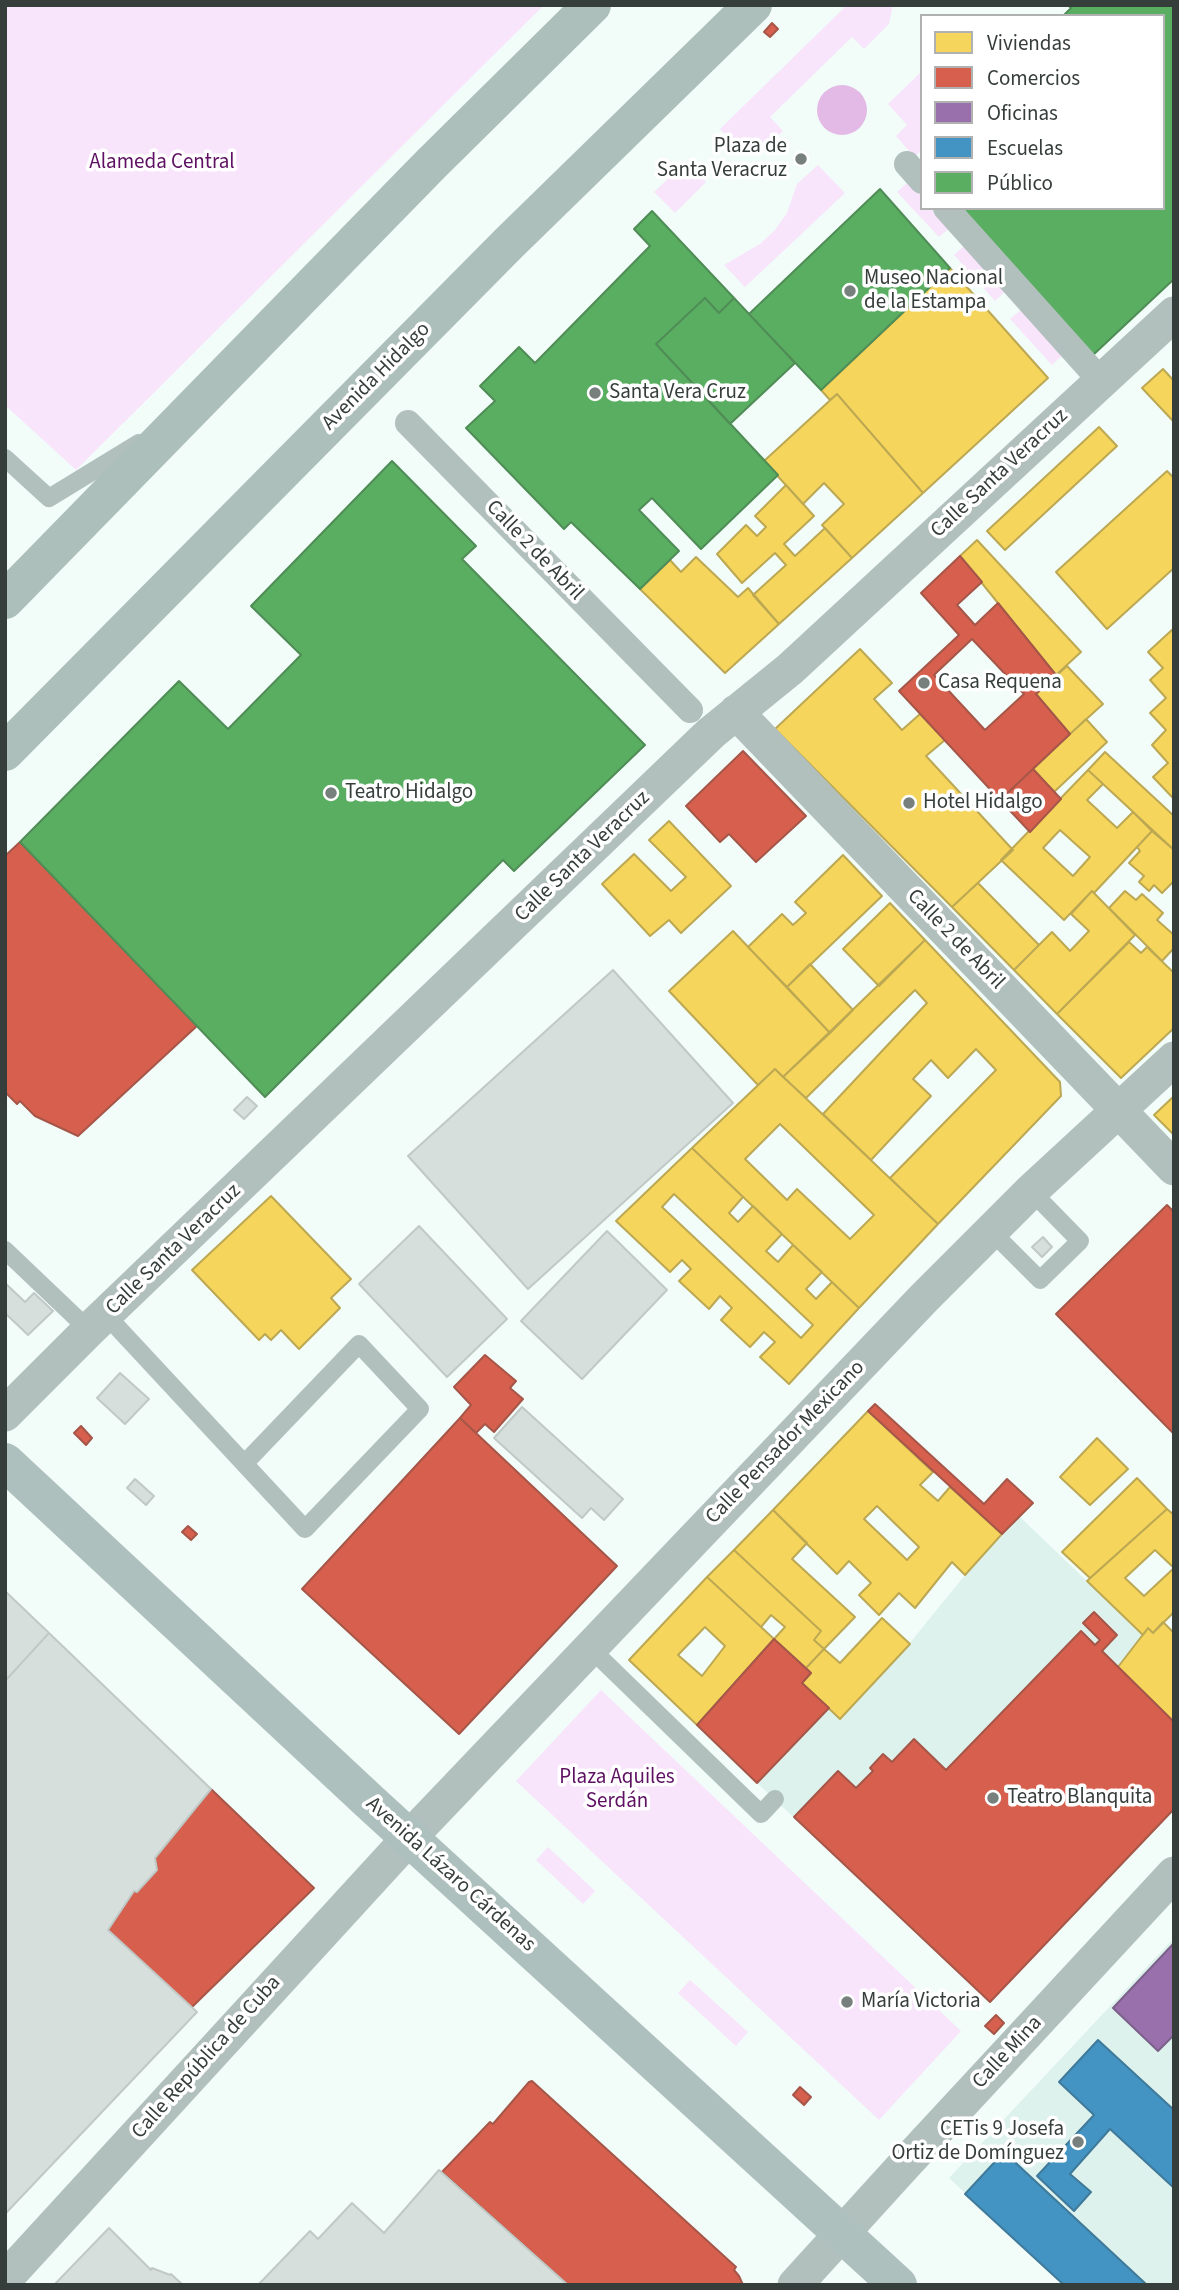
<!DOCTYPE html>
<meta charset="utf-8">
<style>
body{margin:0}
#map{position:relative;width:1179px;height:2290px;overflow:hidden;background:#f2fcf9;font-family:"Source Sans 3",sans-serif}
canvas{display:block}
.frame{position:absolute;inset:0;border:7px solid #363e3c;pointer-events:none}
.legend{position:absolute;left:920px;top:14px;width:245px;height:196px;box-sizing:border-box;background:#fff;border:2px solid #afb2b1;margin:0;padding:9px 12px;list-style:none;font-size:21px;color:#363e3c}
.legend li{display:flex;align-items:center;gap:14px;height:35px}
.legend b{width:35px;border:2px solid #afb2b1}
</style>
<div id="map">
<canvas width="1179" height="2290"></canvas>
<div class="frame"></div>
<ul class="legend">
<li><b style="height:19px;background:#f6d55c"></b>Viviendas</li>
<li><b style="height:19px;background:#d6604d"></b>Comercios</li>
<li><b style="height:19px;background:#9970ab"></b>Oficinas</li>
<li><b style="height:19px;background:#4393c3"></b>Escuelas</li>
<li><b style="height:19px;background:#5aae61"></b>Público</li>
</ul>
</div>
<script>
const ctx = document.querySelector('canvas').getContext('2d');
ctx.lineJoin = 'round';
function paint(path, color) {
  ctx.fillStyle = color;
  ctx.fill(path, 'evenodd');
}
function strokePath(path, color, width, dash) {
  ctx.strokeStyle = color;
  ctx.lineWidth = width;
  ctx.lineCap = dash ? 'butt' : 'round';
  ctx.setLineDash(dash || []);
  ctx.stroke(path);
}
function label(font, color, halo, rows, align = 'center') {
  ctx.font = font + ' "Source Sans 3",sans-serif';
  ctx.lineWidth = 7;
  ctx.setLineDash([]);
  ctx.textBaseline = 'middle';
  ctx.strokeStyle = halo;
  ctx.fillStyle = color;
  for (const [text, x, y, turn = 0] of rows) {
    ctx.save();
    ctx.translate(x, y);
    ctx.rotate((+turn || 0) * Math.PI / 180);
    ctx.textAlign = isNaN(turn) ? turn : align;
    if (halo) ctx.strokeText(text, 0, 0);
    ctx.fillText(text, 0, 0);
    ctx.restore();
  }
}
paint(new Path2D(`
 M1020 1517 1143 1635 1118 1667 1174 1809 990 2002 757 1783 829 1708 841 1719 909 1644 965 1575Z
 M1174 1938V2285H1064L949 2178Z`), '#def2ed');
paint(new Path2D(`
 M5 5H544L76 470 5 405Z
 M847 5H893L889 24 864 49 852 37 770 117 783 131 764 149 756 147 740 149 720 129Z
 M922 71V150L914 157 896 136 907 125 888 104Z
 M687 161 706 182 675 213 654 192Z
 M818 165 845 193 745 287 724 265 760 244 775 230 787 213 797 184Z
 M909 181 922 195V208H934L951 227 939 237 897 192Z
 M966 244 1007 290 995 301 954 255Z
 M1023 308 1064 354 1052 365 1010 319Z
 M601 1690 961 2031 879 2120 516 1781Z
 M548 1847 595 1891 583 1904 536 1860Z
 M690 1980 748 2032 736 2046 678 1993Z`), '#f8e5fb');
paint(new Path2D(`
 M817 110a25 25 0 1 1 50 0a25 25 0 1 1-50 0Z`), '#e3b9e5');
const homes = new Path2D(`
 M950 268 1048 378 923 493 837 394 830 400 821 390Z
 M1163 369 1174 381V422L1142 388Z
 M837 394 923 493 852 558 822 525 844 504 824 483 803 504 764 461Z
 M1099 427 1117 446 1005 550 987 531Z
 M1167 471 1174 478V568L1107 629 1056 572Z
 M786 485 814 516 784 544 795 556 825 528 852 558 779 624 753 595 786 565 775 553 742 583 717 554 746 525 757 536 766 527 755 516Z
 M977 540 1081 652 1056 675 960 556Z
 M696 557 738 597 748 588 779 624 725 673 640 589 670 560 681 572Z
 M1174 628V795L1172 797 1153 777 1168 763 1152 745 1166 730 1150 713 1166 698 1150 680 1163 668 1148 652Z
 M860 649 892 683 874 699 902 730 920 714 945 740 926 756 1013 850 952 907 775 729Z
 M1067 666 1103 704 1070 734 1036 694Z
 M1086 719 1107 742 1054 792 1033 769Z
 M1105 752 1174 816V850L1088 770Z
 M1088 770 1103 784 1087 800 1117 828 1133 812 1152 831 1094 893 1092 891 1064 920 1001 860ZM1060 830 1090 857 1073 876 1043 848Z
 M669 821 731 886 681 933 669 920 650 936 602 884 634 854 671 891 686 877 649 840Z
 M1152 831 1174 850V881L1162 893 1154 885 1149 891 1139 882 1144 876 1129 863 1140 851 1137 847Z
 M843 855 882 896 787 987 748 947 782 914 793 925 806 913 795 902Z
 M978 883 1039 945 1014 970 952 907Z
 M1092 891 1135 935 1057 1014 1014 970 1052 932 1070 951 1089 931 1071 914Z
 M1125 891 1136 900 1142 894 1163 913 1157 920 1174 935V948L1162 961 1109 908Z
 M890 903 925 940 879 986 843 949Z
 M733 931 830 1033 783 1077 775 1069 758 1085 669 991Z
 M925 940 1060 1082 1061 1096 938 1224 890 1178 996 1070 976 1049 948 1078 931 1060 913 1079 931 1096 871 1160 823 1114 927 1003 915 990 806 1098 783 1077Z
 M1129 942 1141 953 1147 947 1174 973V1028L1121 1078 1057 1014Z
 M810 964 853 1010 830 1033 787 987Z
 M775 1069 938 1224 859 1308 692 1148ZM780 1124 874 1215 850 1239 797 1189 787 1200 745 1159Z
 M1174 1096V1135L1154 1115Z
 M692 1148 743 1197 729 1213 738 1222 753 1206 782 1234 766 1251 778 1262 793 1245 822 1272 806 1289 816 1299 832 1282 859 1308 789 1384 760 1357 775 1342 764 1332 750 1347 721 1320 732 1308 720 1296 709 1309 679 1281 691 1269 682 1260 670 1272 616 1221ZM674 1194 813 1325 801 1338 662 1207Z
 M271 1196 351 1279 331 1298 340 1308 299 1349 281 1330 271 1340 265 1334 259 1340 192 1270Z
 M868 1411 933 1472 920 1485 938 1501 950 1487 1002 1534 965 1575 952 1562 915 1608 899 1593 879 1615 859 1595 871 1583 849 1561 837 1574 773 1510ZM877 1506 919 1547 907 1560 864 1519Z
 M1097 1438 1128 1469 1090 1505 1060 1477Z
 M1137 1478 1167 1509 1090 1578 1062 1552Z
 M1167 1509 1174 1515V1568L1155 1550 1125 1578 1144 1596 1174 1568V1612L1153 1633 1148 1628 1143 1635 1087 1581Z
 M773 1510 807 1543 792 1559 855 1617 824 1649 814 1640 821 1631 734 1550Z
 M734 1550 821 1631 814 1640 824 1649 806 1668 774 1639 785 1627 771 1615 761 1627 707 1577Z
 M707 1577 774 1639 697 1725 629 1660ZM705 1627 725 1646 702 1676 678 1655Z
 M882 1618 910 1644 840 1719 802 1683 811 1673 806 1668 824 1649 840 1663Z
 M1163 1622 1174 1633V1722L1118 1667 1148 1628 1153 1633Z`);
paint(homes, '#f6d55c');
strokePath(homes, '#bca852', 2);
const shops = new Path2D(`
 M772 23 778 29 770 37 764 32Z
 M960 556 982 582 957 605 975 625 998 603 1056 675 1036 694 1070 734 1000 800 899 691 959 635 921 593ZM972 639 1024 694 985 730 934 675Z
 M743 751 806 816 756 862 729 834 720 842 686 806Z
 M1033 769 1061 799 1030 832 1000 800Z
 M20 842 198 1025 78 1136 35 1116 20 1101 17 1104 5 1092V856Z
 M1167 1205 1174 1212V1434L1056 1314Z
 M485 1355 516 1381 510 1388 523 1399 494 1432 485 1424 476 1433 460 1418 471 1405 454 1387Z
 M875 1404 984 1504 1007 1479 1033 1503 1002 1534 868 1411Z
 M460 1418 617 1566 459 1734 302 1589Z
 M81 1426 92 1438 86 1445 74 1433Z
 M188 1526 197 1534 191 1540 182 1532Z
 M1094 1612 1117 1635 1102 1651 1174 1722V1809L990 2002 794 1817 838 1771 856 1788 873 1771 870 1768 883 1754 892 1762 914 1739 946 1770 1081 1631 1095 1645 1100 1640 1083 1623Z
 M774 1639 811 1673 802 1683 829 1708 757 1783 697 1725Z
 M211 1789 314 1888 191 2008 108 1930 134 1891 137 1892 157 1870 155 1858Z
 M996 2015 1004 2023 994 2034 985 2026Z
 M532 2081 736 2267 734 2270 739 2276 743 2285H568L442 2172 490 2122 493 2124 529 2082Z
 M800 2087 811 2097 804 2105 793 2095Z`);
paint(shops, '#d6604d');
strokePath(shops, '#a65648', 2);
const offices = new Path2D(`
 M1174 1943V2035L1158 2051 1113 2008Z`);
paint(offices, '#9970ab');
strokePath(offices, '#7b618a', 2);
const schools = new Path2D(`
 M1098 2040 1174 2110V2188L1110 2129 1070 2174 1091 2192 1074 2211 1037 2176 1094 2115 1059 2082Z
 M1004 2152 1147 2285H1064L965 2194Z`);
paint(schools, '#4393c3');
strokePath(schools, '#3f7a9a', 2);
const public = new Path2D(`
 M1068 5H1174V279L1092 356 960 208H1163V16H1063L1071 8Z
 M880 189 950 268 821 390 749 314Z
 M652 211 734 298 719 313 705 298 656 344 778 475 701 549 652 498 639 510 679 551 640 589 571 522 564 529 466 428 495 401 480 386 519 347 535 363 650 246 634 229Z
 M705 298 719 313 734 298 795 363 730 424 656 344Z
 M392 461 476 546 462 559 645 745 514 871 503 860 265 1097 20 842 179 681 228 729 301 655 251 606Z`);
paint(public, '#5aae61');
strokePath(public, '#4f8c56', 2);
const building = new Path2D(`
 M613 970 733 1103 528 1289 408 1156Z
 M247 1097 257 1106 244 1119 234 1110Z
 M419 1226 507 1319 447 1377 359 1284Z
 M607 1231 667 1290 582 1379 521 1321Z
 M1043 1237 1052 1247 1042 1257 1032 1247Z
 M5 1283 25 1302 34 1293 53 1311 28 1335 5 1313Z
 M120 1373 149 1399 125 1424 97 1398Z
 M522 1407 623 1499 604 1520 591 1508 582 1518 494 1438Z
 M135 1479 154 1496 146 1505 127 1488Z
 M5 1591 49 1633 5 1681Z
 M49 1633 211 1789 155 1858 157 1870 137 1892 134 1891 108 1930 197 2012 5 2214V1681Z
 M439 2170 568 2285H258L310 2231 318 2239 352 2203 384 2233Z
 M109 2228 151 2270 152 2268 170 2275 171 2274 183 2285H54Z`);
paint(building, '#d7dfdd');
strokePath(building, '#c1c9c7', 2);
strokePath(new Path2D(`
 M5 458 49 498 139 443
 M991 1231 1040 1280 1080 1241 1031 1191
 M5 1250 89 1330
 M106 1315 305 1529 420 1409 359 1344 245 1463
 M590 1648 761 1814 775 1799`), '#b1c0bd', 18);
strokePath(new Path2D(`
 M907 164 922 181
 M946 208 1101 381
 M408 423 690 710`), '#b1c0bd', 26);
strokePath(new Path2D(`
 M736 712 1174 1168
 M5 1414 89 1330 711 733 790 669 1174 314
 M5 2279 409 1838 924 1298 1031 1191 1174 1059
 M795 2285 907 2162 1174 1874`), '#b1c0bd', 35);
strokePath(new Path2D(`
 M5 600 431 164 592 5
 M5 752 509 243 753 5`), '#adbfbb', 38);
strokePath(new Path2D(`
 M5 1462 371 1803 898 2285`), '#aec0bd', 38);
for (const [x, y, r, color] of [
 [801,159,7,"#78807e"],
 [850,291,7,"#78807e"],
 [595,393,7,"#78807e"],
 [924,683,7,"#78807e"],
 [331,793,7,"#78807e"],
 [909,803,7,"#78807e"],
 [993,1798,7,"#78807e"],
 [847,2002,7,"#78807e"],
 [1078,2142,7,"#78807e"]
]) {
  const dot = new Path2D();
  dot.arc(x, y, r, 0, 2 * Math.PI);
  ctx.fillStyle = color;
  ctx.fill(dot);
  strokePath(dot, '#fff', 2.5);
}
label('21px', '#363e3c', '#fff', [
 ["Plaza de",787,147,"right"],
 ["Santa Veracruz",787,171,"right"],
 ["Museo Nacional",864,279],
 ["de la Estampa",864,303],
 ["Santa Vera Cruz",609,393],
 ["Casa Requena",938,683],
 ["Teatro Hidalgo",345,793],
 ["Hotel Hidalgo",923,803],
 ["Teatro Blanquita",1007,1798],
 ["María Victoria",861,2002],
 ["CETis 9 Josefa",1064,2130,"right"],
 ["Ortiz de Domínguez",1064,2154,"right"]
], 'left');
label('21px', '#5e1062', '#fff', [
 ["Alameda Central",162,163],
 ["Plaza Aquiles",617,1778],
 ["Serdán",617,1802]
]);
label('21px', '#363e3c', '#fff', [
 ["Avenida Hidalgo",377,377,-45],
 ["Calle Santa Veracruz",1000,474,-43],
 ["Calle 2 de Abril",534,551,46],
 ["Calle Santa Veracruz",583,857,-44],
 ["Calle 2 de Abril",955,940,46],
 ["Calle Santa Veracruz",174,1250,-44],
 ["Calle Pensador Mexicano",786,1443,-46],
 ["Avenida Lázaro Cárdenas",450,1875,42],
 ["Calle Mina",1008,2053,-47],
 ["Calle República de Cuba",207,2058,-48]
]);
</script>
